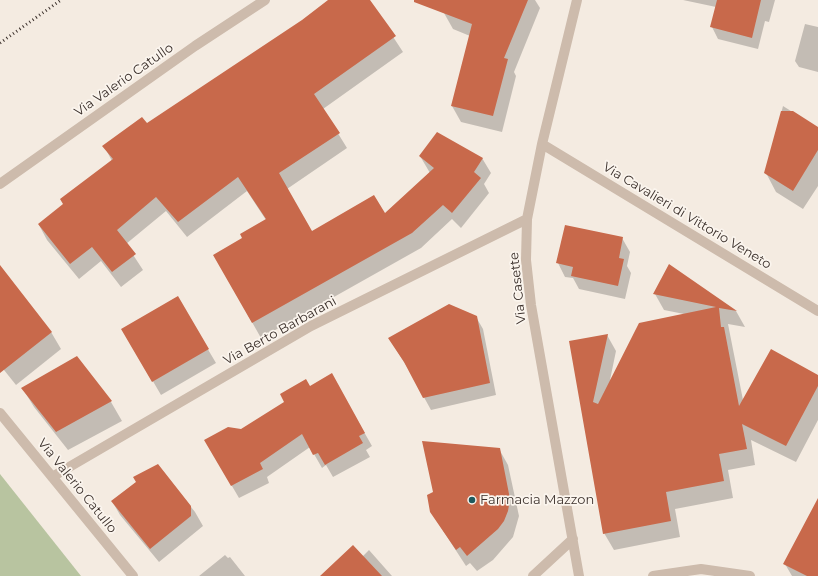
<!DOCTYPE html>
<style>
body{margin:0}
canvas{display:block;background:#f4ebe1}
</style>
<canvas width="818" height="576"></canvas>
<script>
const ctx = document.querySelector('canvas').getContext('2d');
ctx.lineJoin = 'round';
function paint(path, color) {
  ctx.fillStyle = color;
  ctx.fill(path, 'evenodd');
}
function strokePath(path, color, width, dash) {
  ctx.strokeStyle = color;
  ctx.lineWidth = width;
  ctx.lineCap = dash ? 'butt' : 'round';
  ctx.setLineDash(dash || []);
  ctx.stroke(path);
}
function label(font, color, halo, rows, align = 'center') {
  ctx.font = font + ' Montserrat,sans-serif';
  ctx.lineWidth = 3.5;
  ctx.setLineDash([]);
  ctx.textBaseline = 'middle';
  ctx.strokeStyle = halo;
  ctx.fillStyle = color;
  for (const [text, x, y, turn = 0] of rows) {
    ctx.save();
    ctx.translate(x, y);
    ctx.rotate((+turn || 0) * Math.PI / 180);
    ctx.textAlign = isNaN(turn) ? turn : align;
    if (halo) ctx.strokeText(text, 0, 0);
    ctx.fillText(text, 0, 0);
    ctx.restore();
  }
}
paint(new Path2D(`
 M0 474 81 576H0Z`), '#b8c4a0');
paint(new Path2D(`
 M330 0H369L403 52 323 109 347 148 287 189 312 232 385 214 430 173 420 156 482 158 491 173 484 184 489 193 461 228 452 219 421 248 261 338 214 255 244 238 266 220 247 191 187 237 166 211 126 244 143 270 121 287 101 261 79 279 47 240 39 225 64 204 112 161 104 146 147 125 303 21Z
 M449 0H535L540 8 514 72 516 76 502 132 461 122 452 106 470 36 453 29 444 13Z
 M683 0H775L769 22 765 21 758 49 718 39 712 27 716 7Z
 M805 24 818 27V72L799 67 795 61Z
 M783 106 818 128V186L803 209 776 192 766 173Z
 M622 238 630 252 627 266 631 273 625 299 579 289 573 278 565 277 558 263Z
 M669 265 736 311 745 327 728 324 743 400 818 376V420L796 462 751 440 755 465 728 470 733 498 675 509 680 537 614 550 604 533 570 342 607 335 616 351 610 380 684 314 664 310 655 294Z
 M0 267 51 332 61 349 16 385 0 365Z
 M177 297 216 363 161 395 123 330Z
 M476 317 483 329 496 395 431 410 409 370 389 338Z
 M76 357 111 402 122 421 68 450 34 407 23 389Z
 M310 387 339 388 372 446 366 450 370 457 333 477 326 465 322 468 310 447 267 477 269 483 239 498 205 440 241 430Z
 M499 449 508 465 519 516 513 537 493 560 477 571 470 563 466 566 431 512 434 493Z
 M158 465 195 512 203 526 159 562 120 515 112 501Z
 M818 533V576H792L785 564Z
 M369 550 392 576H322L363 556Z
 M225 555 228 558 230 557 245 576H199Z`), '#0003');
paint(new Path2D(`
 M328 0H370L396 36 314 94 340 133 279 173 312 231 374 195 385 213 434 168 419 156 437 132 483 158 474 172 481 178 452 213 443 205 412 233 252 323 213 255 242 238 240 234 266 219 238 177 178 222 156 197 117 230 136 254 112 272 92 247 70 264 38 224 63 204 60 199 113 159 102 146 142 117 147 123 302 20Z
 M414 0H528L504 58 508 59 493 116 451 106 472 24 414 2Z
 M717 0H761L752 38 710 27Z
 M781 111H793L818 127V150L793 191 764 173Z
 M565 225 623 237 619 258 624 259 618 286 571 276 573 267 556 263Z
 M669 264 737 311 719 308 721 327H724L739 406 771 349 818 375V386L786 446 742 424 747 449 719 454 724 481 666 492 671 521 603 534 569 341 608 334 593 402 598 404 639 323 716 307 653 294Z
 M0 265 52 332 0 373Z
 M178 296 209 349 152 382 121 329Z
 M449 304 477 316 490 383 423 398 404 362 388 338Z
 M77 356 112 401 56 432 21 388Z
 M332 373 365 433 359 436 363 443 325 465 318 453 313 455 302 434 260 463 263 469 231 486 204 440 228 427 241 429 284 402 280 394 306 379 310 386Z
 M422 441 500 448 510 499 508 511 504 521 498 529 467 556 460 547 456 550 430 512 427 495 433 492Z
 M158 464 191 506V516L150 549 111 501 136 482 133 477Z
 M818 498V576H807L783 564Z
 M353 545 382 576H320Z`), '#c8694b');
strokePath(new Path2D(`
 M577 0 542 144 527 219 526 260 531 305 579 576
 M542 144 818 311
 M0 184 195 46 265 0
 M0 413 133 576
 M52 477 311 326 527 219
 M533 576 573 539
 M653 576 701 569 750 576`), '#cdbbac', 10);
strokePath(new Path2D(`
 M0 43 61 0`), '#3b302b', 3, [1, 3]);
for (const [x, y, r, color] of [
 [472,500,4,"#1f5a5e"]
]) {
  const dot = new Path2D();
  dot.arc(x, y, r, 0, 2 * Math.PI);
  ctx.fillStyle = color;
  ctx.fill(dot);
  strokePath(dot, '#fbf5ee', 1.5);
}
label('13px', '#3b302b', '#fbf5ee', [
 ["Via Valerio Catullo",124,80,-35],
 ["Via Cavalieri di Vittorio Veneto",687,216,31],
 ["Via Casette",518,288,-96],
 ["Via Berto Barbarani",280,331,-29],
 ["Via Valerio Catullo",77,486,51]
]);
label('13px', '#3b302b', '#fbf5ee', [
 ["Farmacia Mazzon",480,500]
], 'left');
</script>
